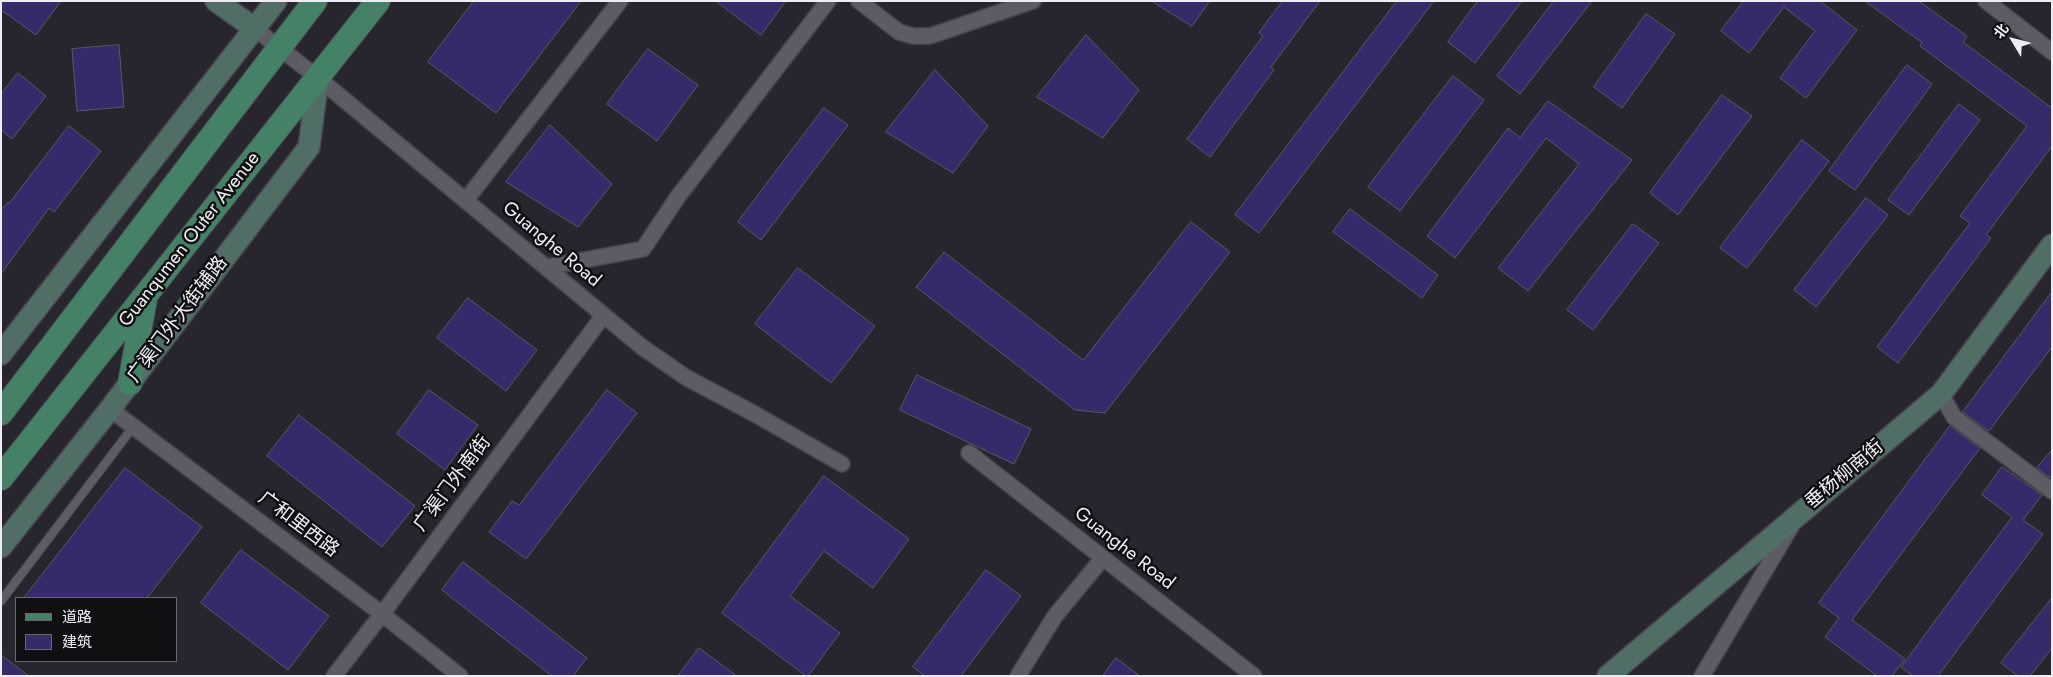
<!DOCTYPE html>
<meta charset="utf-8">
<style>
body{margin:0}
#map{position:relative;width:2053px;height:677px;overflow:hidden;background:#27262e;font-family:Jost,"Noto Sans SC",sans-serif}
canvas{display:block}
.frame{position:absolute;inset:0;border:2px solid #eeedf3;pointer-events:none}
.legend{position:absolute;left:15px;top:597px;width:162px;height:65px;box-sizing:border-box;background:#101013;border:1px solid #69686d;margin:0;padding:6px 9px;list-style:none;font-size:15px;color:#eeedf3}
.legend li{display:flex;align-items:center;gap:10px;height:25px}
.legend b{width:25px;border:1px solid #69686d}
.north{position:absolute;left:1988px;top:15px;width:50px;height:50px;-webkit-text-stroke:4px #101013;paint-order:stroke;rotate:307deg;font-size:14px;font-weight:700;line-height:20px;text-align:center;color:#eeedf3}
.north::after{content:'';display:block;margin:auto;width:18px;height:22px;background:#eeedf3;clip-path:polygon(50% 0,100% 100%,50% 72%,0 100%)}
</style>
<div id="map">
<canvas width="2053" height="677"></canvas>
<div class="frame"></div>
<ul class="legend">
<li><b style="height:6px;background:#448167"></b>道路</li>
<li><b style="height:14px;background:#362a6a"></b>建筑</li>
</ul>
<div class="north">北</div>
</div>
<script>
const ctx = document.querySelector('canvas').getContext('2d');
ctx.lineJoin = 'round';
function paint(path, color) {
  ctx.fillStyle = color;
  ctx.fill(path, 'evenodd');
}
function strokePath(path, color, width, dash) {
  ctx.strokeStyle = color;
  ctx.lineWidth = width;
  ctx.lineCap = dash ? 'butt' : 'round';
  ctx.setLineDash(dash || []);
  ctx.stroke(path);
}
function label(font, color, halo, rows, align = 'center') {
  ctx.font = font + ' Jost,"Noto Sans SC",sans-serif';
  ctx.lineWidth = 5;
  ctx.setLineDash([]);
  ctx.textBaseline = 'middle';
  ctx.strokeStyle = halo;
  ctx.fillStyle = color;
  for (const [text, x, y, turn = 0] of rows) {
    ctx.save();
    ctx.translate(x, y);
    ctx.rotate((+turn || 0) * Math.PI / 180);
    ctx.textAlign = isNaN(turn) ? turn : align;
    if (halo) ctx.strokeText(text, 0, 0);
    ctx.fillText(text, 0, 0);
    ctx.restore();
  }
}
const building = new Path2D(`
 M1 1H61L36 35 1 10Z
 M474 1H581L496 113 428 62Z
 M716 1H786L761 35Z
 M1152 1H1210L1192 26Z
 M1283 1H1320L1271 67 1274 70 1210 157 1187 139 1263 36 1259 33Z
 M1397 1H1434L1259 233 1235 215Z
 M1478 1H1522L1475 63 1448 42Z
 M1554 1H1592L1520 94 1497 76Z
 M1744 1H1820L1857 30 1806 98 1780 78 1815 31 1784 7 1749 53 1721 31Z
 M1865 1H1919L1967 36 1963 42 2052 108V146L1986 235 1991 238 1898 363 1877 347 1970 223 1960 216 2027 126 1920 46 1922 43Z
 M1646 14 1675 34 1622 108 1594 87Z
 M1086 35 1139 90 1103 138 1037 97Z
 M119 45 124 107 77 111 72 49Z
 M648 49 698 85 657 141 607 104Z
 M1907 65 1932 84 1855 190 1829 171Z
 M935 70 988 126 953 173 886 132Z
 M18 73 46 96 12 139 1 130V94Z
 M1453 76 1484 100 1400 211 1368 187Z
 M1722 95 1752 116 1678 215 1650 193Z
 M1548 101 1632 160 1528 291 1498 268 1579 164 1546 138 1455 258 1427 236 1508 128 1520 137Z
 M1959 104 1980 120 1909 215 1888 200Z
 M824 108 848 125 761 240 738 222Z
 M550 125 612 184 578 227 506 182Z
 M69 126 101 151 54 212 49 208 1 274V210L8 202 9 203Z
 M1802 140 1829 161 1747 268 1720 248Z
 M1866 198 1888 215 1816 307 1794 290Z
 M1350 209 1438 275 1422 298 1333 232Z
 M1191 222 1230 252 1105 413 1075 410 916 287 944 252 1083 360Z
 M1633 224 1659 243 1593 330 1567 310Z
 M798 268 875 326 831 383 755 324Z
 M2052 292V347L1989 431 1963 412Z
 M468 298 537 350 506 391 437 338Z
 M917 375 1031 429 1014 464 900 410Z
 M429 390 478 425 445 470 397 434Z
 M607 390 637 413 526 559 489 532 512 501 519 505Z
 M299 415 415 506 382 547 267 456Z
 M1950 426 1980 448 1852 620 1905 659 1892 676H1877L1825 637 1839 618 1819 603Z
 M2052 450V479L2037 468Z
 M2002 467 2042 495 2023 520 2043 534 1938 676H1913L1901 667 2012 517 1982 495Z
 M125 468 202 527 147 598H24Z
 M824 476 909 539 873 588 824 551 790 596 840 633 808 676H806L722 613Z
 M241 550 329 616 288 670 201 603Z
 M463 562 587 658 573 676H552L442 590Z
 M986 570 1021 596 961 676H925L913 667Z
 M2052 598V648L2030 676H2018L2001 663Z
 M699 648 737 676H678Z
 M1 655 29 676H1Z
 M1116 658 1140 676H1103Z`);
paint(building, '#362a6a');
strokePath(building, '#5a5962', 1);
const lane = new Path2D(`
 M1 601 133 427`);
const street = new Path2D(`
 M859 1 899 32 913 36H930L1033 1
 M1986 1 2052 52
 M254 28 318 78 642 347 687 378 753 413 842 464
 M466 200 620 1
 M547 267 643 249 677 198 828 1
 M1941 394 1954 417 2052 491
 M110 409 382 614 460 676
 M969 453 1254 676
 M334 676 382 614 603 316
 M1018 676 1055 616 1103 558
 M1702 676 1791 527`);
const secondary = new Path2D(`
 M216 1 254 28
 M1 354 276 1
 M1 547 110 409 309 147 318 78
 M1608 676 1941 394 2052 245`);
const primary = new Path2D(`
 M130 383 145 299
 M1 413 315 1
 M1 478 378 1`);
strokePath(lane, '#45444b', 10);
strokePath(street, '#45444b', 18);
strokePath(secondary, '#45444b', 24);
strokePath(primary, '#45444b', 26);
strokePath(lane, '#5d5c65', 8);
strokePath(street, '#5d5c65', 15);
strokePath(secondary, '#516e66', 21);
strokePath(primary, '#448167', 24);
label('19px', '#eeedf3', '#101013', [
 ["Guanqumen Outer Avenue",190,240,-52],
 ["Guanghe Road",551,245,40],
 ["广渠门外大街辅路",178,320,-53],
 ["垂杨柳南街",1845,475,-40],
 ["广渠门外南街",453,484,-53],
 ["广和里西路",298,525,37],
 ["Guanghe Road",1124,549,38]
]);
</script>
